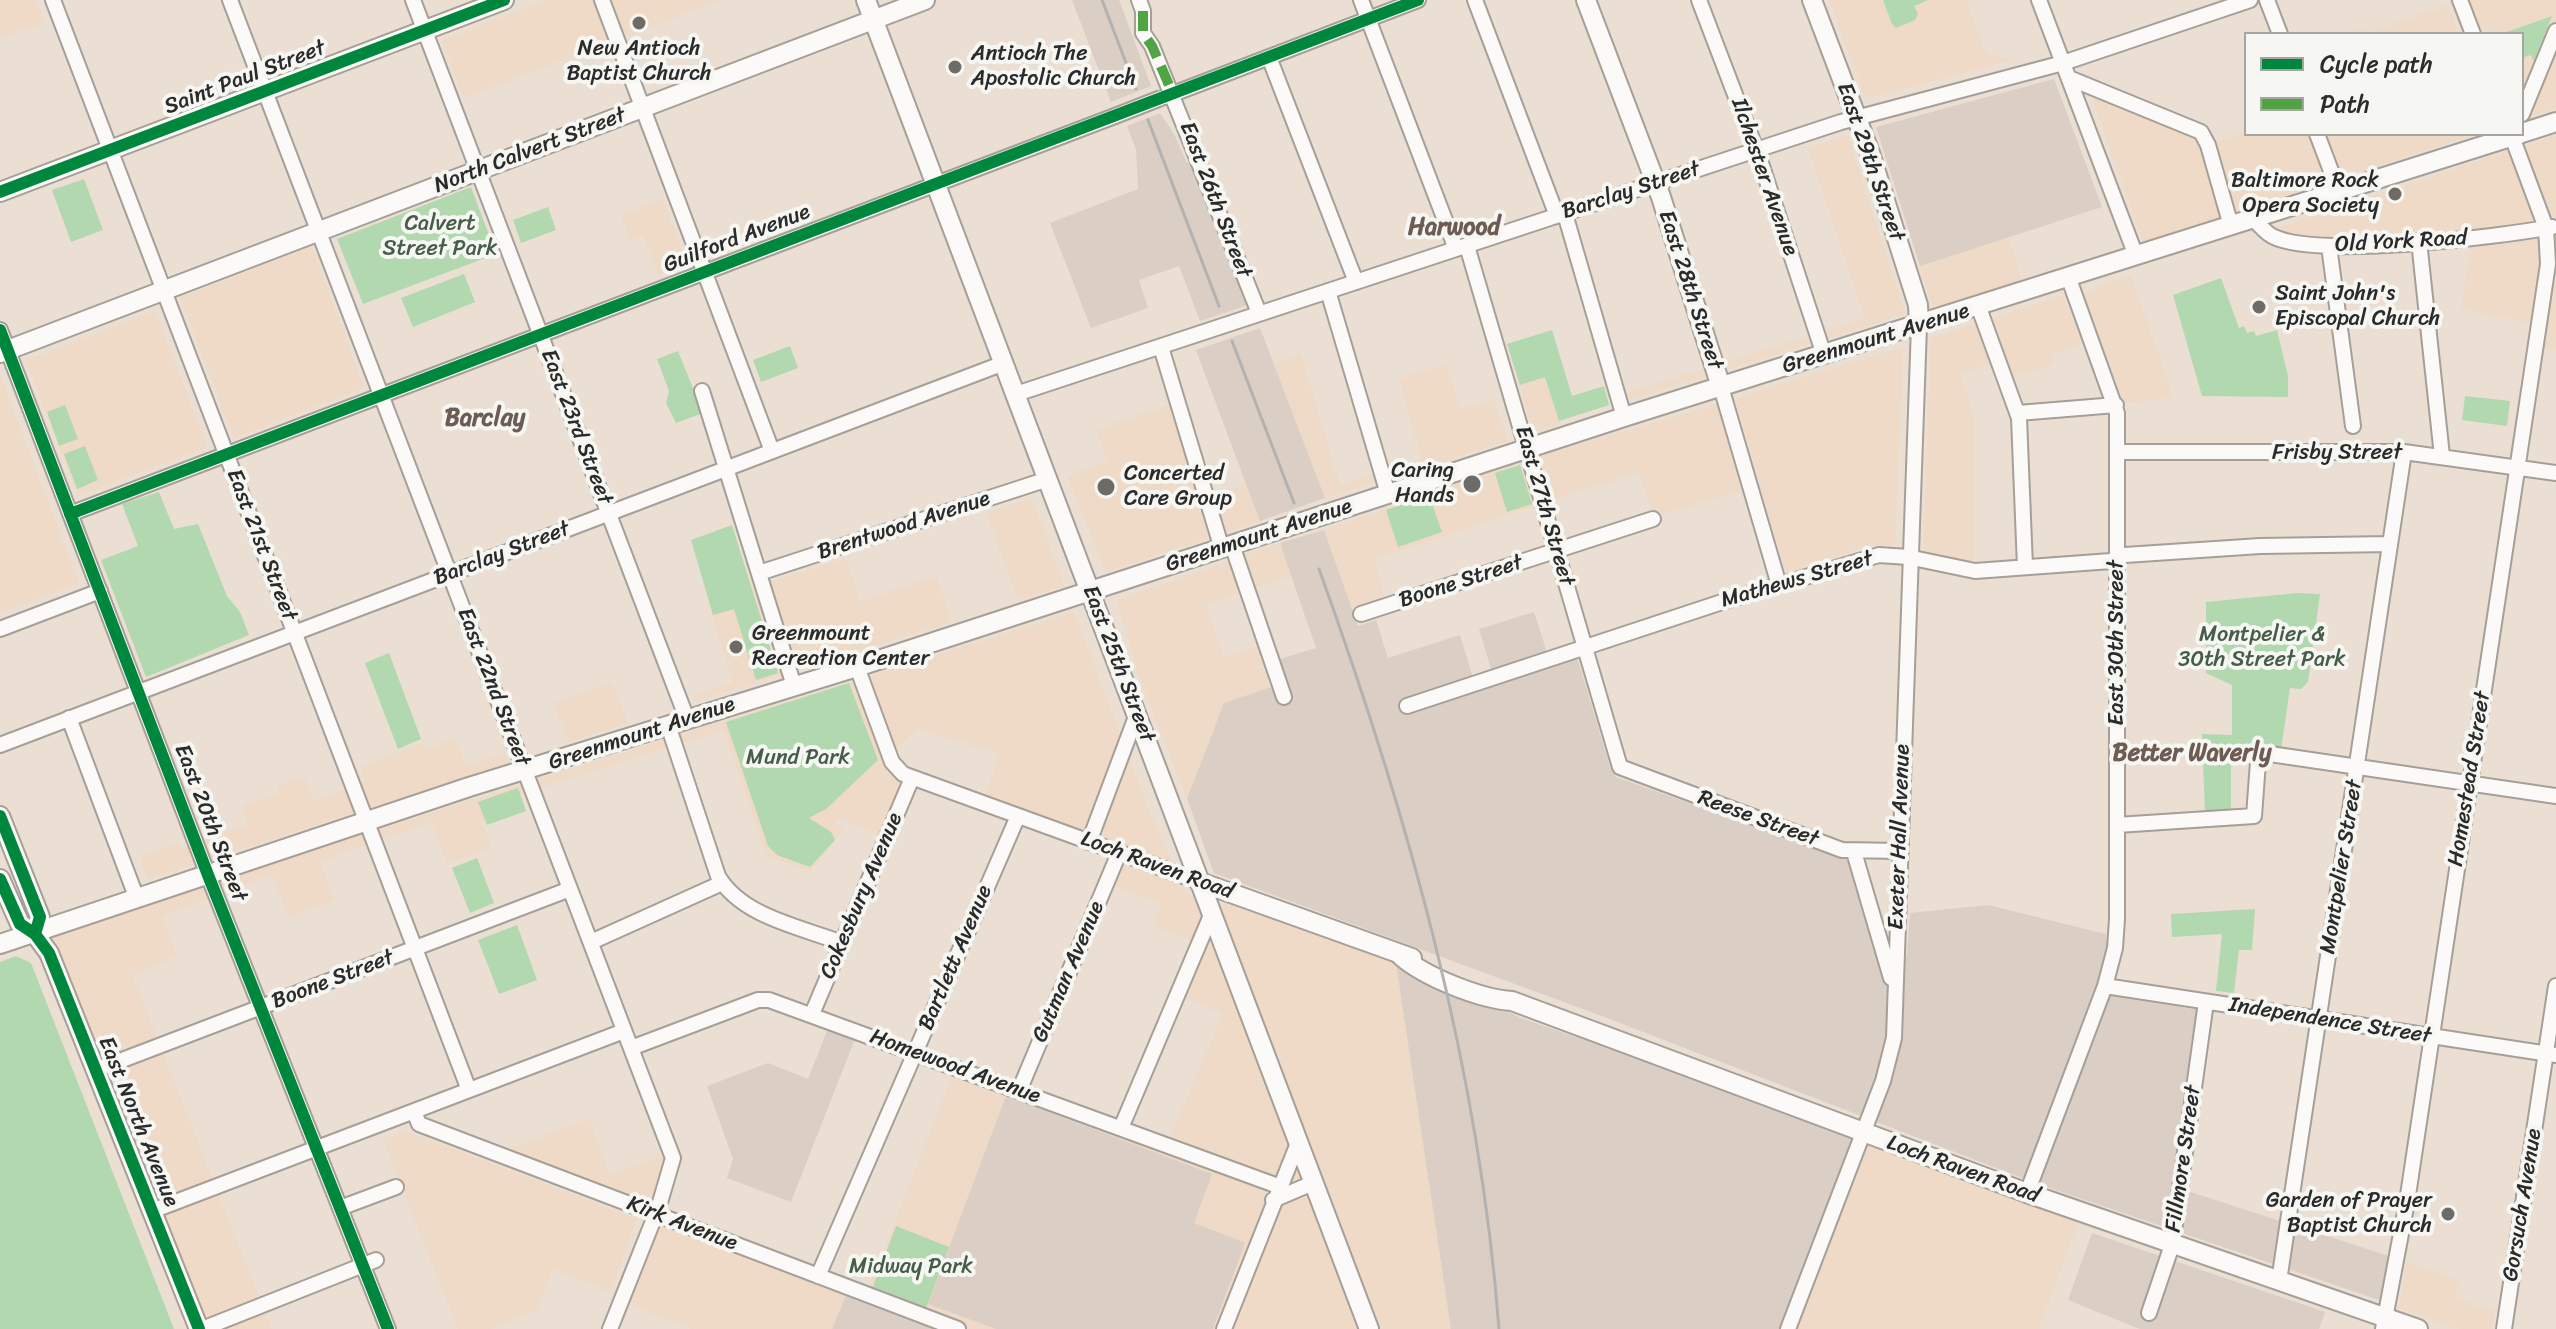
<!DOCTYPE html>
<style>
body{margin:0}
#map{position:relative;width:2556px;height:1329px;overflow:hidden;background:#eadfd2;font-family:Sriracha,sans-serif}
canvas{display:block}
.legend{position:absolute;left:2244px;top:32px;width:280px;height:104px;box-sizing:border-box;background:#f6f6f2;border:2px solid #a5a5a2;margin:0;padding:10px 14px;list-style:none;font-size:24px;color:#2b2b2b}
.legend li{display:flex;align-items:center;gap:16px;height:40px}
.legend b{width:40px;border:2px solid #a5a5a2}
</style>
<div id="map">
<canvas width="2556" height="1329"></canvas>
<ul class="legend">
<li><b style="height:10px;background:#00873e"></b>Cycle path</li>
<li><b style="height:10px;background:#51a443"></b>Path</li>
</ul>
</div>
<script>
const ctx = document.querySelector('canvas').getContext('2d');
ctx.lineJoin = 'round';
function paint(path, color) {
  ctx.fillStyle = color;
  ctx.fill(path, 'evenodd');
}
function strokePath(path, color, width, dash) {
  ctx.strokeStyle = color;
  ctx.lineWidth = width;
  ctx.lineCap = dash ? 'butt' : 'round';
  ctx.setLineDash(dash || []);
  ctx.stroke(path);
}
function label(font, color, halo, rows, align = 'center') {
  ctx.font = font + ' Sriracha,sans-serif';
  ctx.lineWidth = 8;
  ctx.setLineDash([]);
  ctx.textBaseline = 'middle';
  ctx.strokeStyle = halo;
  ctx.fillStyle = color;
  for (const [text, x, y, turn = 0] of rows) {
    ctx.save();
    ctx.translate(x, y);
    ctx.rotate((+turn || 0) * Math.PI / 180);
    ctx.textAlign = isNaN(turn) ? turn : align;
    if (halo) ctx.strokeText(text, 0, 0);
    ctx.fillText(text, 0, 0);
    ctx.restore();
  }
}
paint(new Path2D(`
 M0 0H35L44 22 0 38Z
 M547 0H720L464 98 442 40Z
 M1829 0H1966L1986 53 2013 60 1871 97 1864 94Z
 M2449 0H2556V108L2531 116 2522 108V58L2531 54 2535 60 2552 16 2501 34H2489L2486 26 2462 34Z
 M2448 5 2459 34H2347L2365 28 2367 33Z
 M2090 92 2200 138 2203 146 2246 132 2475 134 2143 242Z
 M1848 135 1905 314 1625 401 1623 394 1865 319 1808 148Z
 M2556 135V351L2542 348 2538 325 2461 309 2473 234 2306 241 2279 234 2277 228Z
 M663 199 687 265 658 275 643 236 630 241 621 215Z
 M2008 235 2022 280 1933 308 1920 266Z
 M312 247 364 388 234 438 180 297Z
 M2130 275 2159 355 2173 398 2124 403 2083 293Z
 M2063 295 2081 343 2052 355 2053 365 1996 381 1990 364 1960 373 1975 420V561L1954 560 1923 550 1931 338Z
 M155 311 207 447 78 496 26 360Z
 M1903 347 1895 545 1868 546 1786 573 1735 398Z
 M1301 354 1340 485 1422 460 1399 379 1446 364 1461 409 1494 400 1507 441 1325 498 1274 364Z
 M0 375 79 583 0 613Z
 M1545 377 1560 424 1533 432 1520 385Z
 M1174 403 1204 497 1247 484 1260 521 1106 572 1067 476 1108 461 1096 430Z
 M1717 404 1741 490 1654 517 1639 472 1374 559 1384 596 1352 608 1324 530 1521 462Z
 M1032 499 1064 586 1018 600 986 512Z
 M1280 543 1292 576 1206 604 1223 657 1257 646 1270 689 1224 703 1187 799 1137 670 1117 600Z
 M846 558 860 602 936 576 952 622 695 701 693 695 733 682 708 602Z
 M1074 612 1149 811 1186 895 1307 924 1395 957 1451 1329H1213L1245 1244 928 1303 996 1329H957L865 1297 956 1067 1166 1147 1223 1014 1177 993 1200 945 1153 925 1161 904 1103 882 1115 855 981 805 1000 754 917 728 890 755 910 778 885 837 838 818 835 825 844 828 811 872 766 855 724 730 526 792 482 823 491 847 447 864 431 822 320 861 334 900 289 917 272 874 162 916 177 956 132 975 272 1329H198L40 935Z
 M612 683 628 723 568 742 553 703Z
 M456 739 466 766 505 752 508 763 148 879 140 856 180 843 182 848 248 824 242 806 280 793 278 786 303 776 314 801 366 781 361 768 398 752 422 743 425 749Z
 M589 1118 610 1175 670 1153 654 1213 848 1290 832 1329H691L621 1301 653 1215 500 1153Z
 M406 1131 637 1219 610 1292 553 1269 537 1310 491 1329H458L383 1139Z
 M1862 1133 2081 1214 2039 1329H1787Z
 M2407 1262 2460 1281 2455 1298 2495 1312 2491 1329H2458L2399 1308Z`), '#eedac6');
paint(new Path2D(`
 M1072 0H1119L1151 86 1111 102Z
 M2054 79 2102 207 1920 266 1876 127Z
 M1160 113 1174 134 1187 163 1193 161 1248 305 1200 321 1179 266 1139 280 1148 308 1091 328 1050 223 1138 189 1136 149 1127 126Z
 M1260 328 1325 498 1260 521 1196 350Z
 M1324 530 1358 626 1376 620 1388 658 1460 635 1476 688 1495 682 1479 629 1534 612 1551 665 1577 657 1611 770 1616 777 1850 861 1877 954 1907 955 1910 913 1988 905 2106 934 2108 954 2097 994 2200 1010 2175 1187 2389 1256 2382 1301 2038 1184 1599 1015 1214 873 1187 799 1224 703 1287 682 1280 659 1316 648 1280 543Z
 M1395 957 1523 1019 1862 1133 1787 1329H1451Z
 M831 1021 858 1031 791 1202 727 1178 733 1159 707 1086 768 1063 808 1079Z
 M1006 1096 1212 1174 1194 1223 1245 1243 1213 1329H996L928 1304Z
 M2092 1233 2325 1312 2319 1329H2140L2068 1300Z
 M848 1290 957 1329H832Z`), '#dbcec5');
paint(new Path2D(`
 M1883 0H1928L1914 6 1918 14 1915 20 1896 28 1892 24Z
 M2552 16 2534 61 2531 55 2522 58V34H2501Z
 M84 179 103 230 71 242 52 190Z
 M471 187 496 254 363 304 337 239Z
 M548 207 556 230 521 243 513 220Z
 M464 274 475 302 413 327 401 298Z
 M2221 278 2239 328 2244 326 2247 333 2254 331 2256 336 2277 330 2288 376V397L2202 396 2173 295Z
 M1552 330 1572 396 1604 386 1609 405 1559 421 1545 377 1520 385 1507 344Z
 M790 346 798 368 761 382 753 360Z
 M678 351 703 413 676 423 666 403 669 391 657 359Z
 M2465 396 2510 401 2507 426 2462 420Z
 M65 405 78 439 59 446 47 412Z
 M85 446 98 480 77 489 64 454Z
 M1520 465 1532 504 1507 512 1495 473Z
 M159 492 174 529 198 524 227 596 240 612 249 635 146 677 101 560 138 546 122 504Z
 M1429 495 1442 532 1398 547 1386 510Z
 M732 525 778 673 756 680 734 609 713 615 691 540Z
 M2297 593 2320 594 2308 682 2301 689 2290 688 2281 750 2262 749 2254 762 2231 759V811L2205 813 2202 734 2232 735V685L2206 673V602Z
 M389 653 421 739 398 749 365 663Z
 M849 683 878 760 826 809 809 818 831 832 835 840 810 867 777 855 768 846 726 722Z
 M518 788 526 811 487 825 478 802Z
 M477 858 494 903 470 913 452 868Z
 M2255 909 2252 950H2239L2234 993 2216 991 2222 934 2172 937 2171 914Z
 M517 925 537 980 499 994 478 940Z
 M16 956 31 963 174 1329H0V962Z
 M896 1226 949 1247 926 1308 873 1287Z`), '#b2d8af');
const minor = new Path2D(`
 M53 0 469 1090
 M230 0 673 1158 659 1206 610 1329
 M413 0 687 719
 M602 0 772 451
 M1139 0 1143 11V33L1152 46 1259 313
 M1361 0 1456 249
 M1475 0 1557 216
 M1699 0 1760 160 1824 355
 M2039 0 2136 256
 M2267 0 2280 34
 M2460 0 2473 34
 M1269 57 1356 282
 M2069 78 2201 132 2208 145 2231 226
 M1165 97 1418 0
 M2522 114 2556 31
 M2317 134 2339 192
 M1565 214 1624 417
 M2254 219C2259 225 2265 232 2272 236 2316 259 2498 237 2552 227
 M2419 241 2442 456
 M1467 246 1620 767 1842 850 1900 851
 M2329 246 2353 426
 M1328 291 1388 494
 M1979 308 2019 418 2025 567
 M0 330 208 875 388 1329
 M1161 347 1222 549
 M1721 387 1779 585
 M702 391 794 686
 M1016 394 1841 122 2063 63 2250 0
 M2018 413 2116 405
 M2118 452H2404L2556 473
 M70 514 1115 116
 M1232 545 1284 697
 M759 573 1048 479
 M1361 614 1653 519
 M0 629 100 591
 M857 667 892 762 903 774 1200 882
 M1407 706 1719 603 1879 555 1908 557 1975 571 2111 561 2125 555 2260 546 2390 544
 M69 718 137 899
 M668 725 718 876C742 917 801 927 842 943
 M0 745 1004 363
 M2117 825 2254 816 2258 762 2270 754 2556 796
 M1089 842 1137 714
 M1854 852 1891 978
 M591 942 722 883
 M2105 986 2556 1055
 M812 1014 912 778
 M631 1048 758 1000H769L1278 1186
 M96 1070 570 889
 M1019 1091 1119 853
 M414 1111 419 1124 958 1329
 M1121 1128 1212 913
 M2027 1193 2105 986 2115 948 2117 919V413L2069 279
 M1273 1200 1313 1183
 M340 1208 396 1187
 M152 1211 624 1031
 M818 1276 1018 816
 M2279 1281 2404 452
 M2149 1313 2172 1245 2206 1002
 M202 1329 376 1260
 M1224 1329 1298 1143
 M1788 1329 1883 1081 1894 1038 1919 326
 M2383 1329 2407 1202 2548 264 2546 228 2511 134
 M2504 1329 2556 986`);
const major = new Path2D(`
 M866 0 1369 1329
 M1586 0 1661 197 1721 387
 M1812 0 1870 153 1918 305 1919 326
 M2522 133 2556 122
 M0 192 504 0
 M0 353 925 0
 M0 816 40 917 35 934
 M0 879 20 924 35 934 49 953 199 1329
 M1200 882 1412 958
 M0 944 469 787 857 667 1624 417 2520 134
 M1401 956C1425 977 1480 999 1512 1001L2027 1193 2418 1329`);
strokePath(minor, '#a59f97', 18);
strokePath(major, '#a59f97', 22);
strokePath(minor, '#fcfaf8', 14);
strokePath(major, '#fcfaf8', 18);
strokePath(new Path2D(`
 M1102 0 1136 89
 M1148 120 1219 306
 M1232 341 1294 503
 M1319 569C1408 815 1479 1067 1499 1329`), '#b4b2b0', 3);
const minorBridge = new Path2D(`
 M1115 116 1161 98`);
strokePath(minorBridge, '#a59f97', 18, []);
strokePath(minorBridge, '#fcfaf8', 14);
strokePath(new Path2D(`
 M1143 11V33L1152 46 1173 94`), '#51a443', 10, [20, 10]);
strokePath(new Path2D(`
 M0 192 504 0
 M0 330 208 875 388 1329
 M70 514 1418 0
 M0 816 40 917 35 934
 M0 879 20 924 35 934 49 953 199 1329`), '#00873e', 12);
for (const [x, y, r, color] of [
 [639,23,8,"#6e6a65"],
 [955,67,8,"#6e6a65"],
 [2395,194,8,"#6e6a65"],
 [2259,307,8,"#6e6a65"],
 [1472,484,10,"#6e6a65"],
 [1106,487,10,"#6e6a65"],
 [736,647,8,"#6e6a65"],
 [2448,1214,8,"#6e6a65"]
]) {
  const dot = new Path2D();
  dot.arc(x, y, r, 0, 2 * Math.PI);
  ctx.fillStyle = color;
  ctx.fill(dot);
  strokePath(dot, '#f6f6f2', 3);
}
label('22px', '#2b2b2b', '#f6f6f2', [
 ["New Antioch",639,49,"center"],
 ["Baptist Church",639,74,"center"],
 ["Antioch The",971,54],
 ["Apostolic Church",971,79],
 ["Baltimore Rock",2379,181,"right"],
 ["Opera Society",2379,206,"right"],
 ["Saint John's",2275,294],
 ["Episcopal Church",2275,319],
 ["Caring",1454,471,"right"],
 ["Hands",1454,496,"right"],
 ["Concerted",1124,474],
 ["Care Group",1124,499],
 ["Greenmount",752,634],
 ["Recreation Center",752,659],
 ["Garden of Prayer",2432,1201,"right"],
 ["Baptist Church",2432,1226,"right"]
], 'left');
label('22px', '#2b2b2b', '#f6f6f2', [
 ["Saint Paul Street",245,78,-21],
 ["North Calvert Street",530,151,-21],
 ["East 29th Street",1870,162,71],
 ["Ilchester Avenue",1764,177,71],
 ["Barclay Street",1631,191,-18],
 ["East 26th Street",1215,200,69],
 ["Guilford Avenue",737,239,-21],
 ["Old York Road",2401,242,-3],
 ["East 28th Street",1690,290,72],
 ["Greenmount Avenue",1876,339,-17],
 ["East 23rd Street",576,427,69],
 ["Frisby Street",2337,453],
 ["East 27th Street",1544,506,74],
 ["Brentwood Avenue",904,526,-18],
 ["Greenmount Avenue",1259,536,-18],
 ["East 21st Street",261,545,69],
 ["Barclay Street",502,554,-21],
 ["Mathews Street",1797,580,-16],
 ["Boone Street",1461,582,-18],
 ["East 30th Street",2117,643,-90],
 ["East 25th Street",1118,664,69],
 ["East 22nd Street",493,687,69],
 ["Greenmount Avenue",642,734,-18],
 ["Homestead Street",2470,779,-81],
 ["Reese Street",1758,819,20],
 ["East 20th Street",210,823,69],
 ["Exeter Hall Avenue",1900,837,-88],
 ["Loch Raven Road",1157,866,20],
 ["Montpelier Street",2342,867,-81],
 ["Cokesbury Avenue",862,896,-67],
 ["Bartlett Avenue",956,958,-67],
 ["Gutman Avenue",1069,972,-67],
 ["Boone Street",333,980,-21],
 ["Independence Street",2330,1021,9],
 ["Homewood Avenue",955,1067,20],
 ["East North Avenue",138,1122,68],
 ["Fillmore Street",2184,1159,-82],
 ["Loch Raven Road",1963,1170,20],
 ["Gorsuch Avenue",2523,1205,-81],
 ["Kirk Avenue",682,1224,21]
]);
label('22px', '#465d4a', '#f6f6f2', [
 ["Calvert",440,224],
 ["Street Park",440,249],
 ["Montpelier &",2262,635],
 ["30th Street Park",2262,660],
 ["Mund Park",798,758],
 ["Midway Park",911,1267]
]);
label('bold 24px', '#6e5b53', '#f6f6f2', [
 ["Harwood",1454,228],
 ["Barclay",485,419],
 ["Better Waverly",2192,754]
]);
</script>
